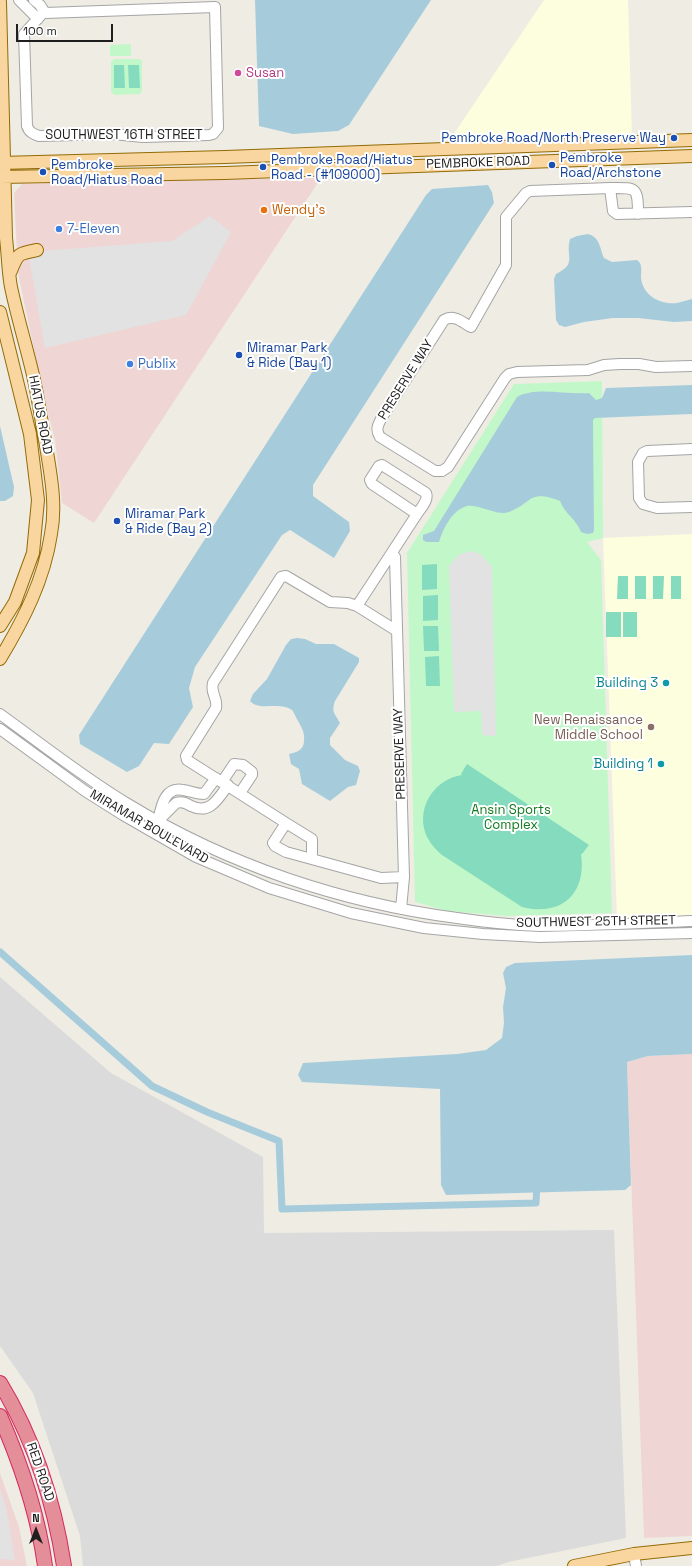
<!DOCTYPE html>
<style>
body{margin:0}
#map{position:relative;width:692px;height:1566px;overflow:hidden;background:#efece4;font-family:"Space Grotesk",sans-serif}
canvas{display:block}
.north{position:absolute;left:16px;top:1510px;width:40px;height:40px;-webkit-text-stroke:3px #fff;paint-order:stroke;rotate:0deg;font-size:11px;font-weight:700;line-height:16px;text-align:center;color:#1e1e1e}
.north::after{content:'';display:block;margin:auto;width:14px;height:18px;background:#1e1e1e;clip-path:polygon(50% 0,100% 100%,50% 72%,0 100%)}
.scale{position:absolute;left:16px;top:24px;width:97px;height:18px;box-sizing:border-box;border:2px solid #1e1e1e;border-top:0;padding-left:5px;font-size:12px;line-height:14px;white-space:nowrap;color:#1e1e1e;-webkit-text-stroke:3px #fff;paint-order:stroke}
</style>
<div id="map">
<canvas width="692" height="1566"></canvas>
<div class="north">N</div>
<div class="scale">100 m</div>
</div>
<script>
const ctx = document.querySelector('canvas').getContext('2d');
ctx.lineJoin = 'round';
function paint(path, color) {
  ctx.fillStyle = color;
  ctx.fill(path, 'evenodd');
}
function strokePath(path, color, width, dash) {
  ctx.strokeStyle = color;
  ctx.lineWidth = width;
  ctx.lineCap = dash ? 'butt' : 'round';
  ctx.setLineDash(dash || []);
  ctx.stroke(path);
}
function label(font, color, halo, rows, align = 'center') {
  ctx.font = font + ' "Space Grotesk",sans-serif';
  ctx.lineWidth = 4;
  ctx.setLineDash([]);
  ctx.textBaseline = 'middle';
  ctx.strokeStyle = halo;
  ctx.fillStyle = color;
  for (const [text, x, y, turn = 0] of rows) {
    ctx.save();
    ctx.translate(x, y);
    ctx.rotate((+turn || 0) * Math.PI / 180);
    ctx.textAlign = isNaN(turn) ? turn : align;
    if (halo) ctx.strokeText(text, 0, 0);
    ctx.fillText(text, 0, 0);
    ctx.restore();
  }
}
paint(new Path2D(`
 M0 977 111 1073 263 1157 264 1233 614 1230 626 1538 508 1562 497 1566H83L80 1536 33 1393 0 1346Z`), '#dcdbdb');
paint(new Path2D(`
 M321 178 94 523 62 503 55 440 45 402 18 273 14 193 22 184 110 181Z
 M692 1054V1536L644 1538 627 1062 648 1056Z
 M0 1473 19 1527 27 1566H0Z`), '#efd6d4');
paint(new Path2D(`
 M544 0H628L632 134 456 138 455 132Z
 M692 534V916L617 918 603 538Z`), '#fcfede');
paint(new Path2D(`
 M131 44V56H110V45Z
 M114 59H140L142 61V91L140 94 114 95 111 91V62Z
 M602 381 603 538 587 542 601 560 612 913 506 916 447 911 415 902 407 553 514 384Z`), '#c2f8c9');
paint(new Path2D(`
 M114 65H124L125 88H114Z
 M128 65H139L140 88H129Z
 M437 564V589L422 590V565Z
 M618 576H628V599H617Z
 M635 576H646V599H635Z
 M653 576H664L663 599H653Z
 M671 576H681V599H671Z
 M438 595V620L423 621V596Z
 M606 612H621V637H606Z
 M623 612H637V637H623Z
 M423 626H438L439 651H424Z
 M439 656 440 686H426L425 657Z
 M467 764 589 845 582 854H581C587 894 561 917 522 907L442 855C435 849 428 841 425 832 417 806 435 779 462 775L461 774Z`), '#85dbbe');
paint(new Path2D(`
 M210 216 231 232 186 315 45 348 28 252 172 241Z
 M470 551 481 554 492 567 496 736 482 735 481 711 454 712 449 566 458 555Z
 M0 1489 6 1507 15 1560 0 1559Z`), '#e2e2e2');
paint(new Path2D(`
 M255 0H431L349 125 338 131 293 134 259 126Z
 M488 185 492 192 494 203 313 485V496L349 522 350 531 334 558 290 530 282 535 195 667 189 688 193 707 169 744 154 743 139 766 127 772 80 744 79 735 426 195 432 189Z
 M588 234C600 237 600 249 604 258L612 262 637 260C643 264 641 271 641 277 642 295 660 305 677 303 682 302 687 300 692 299V321L674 322 638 318H613L584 322 565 327 559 325 556 320 554 279 556 274C578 263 565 257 570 239L577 236Z
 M692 385V414L595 418 593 420 594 530 593 533 587 534 581 532C577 520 564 513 560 501 528 489 533 503 509 512 500 515 490 510 482 508 478 507 470 505 467 506 452 510 443 529 439 542H426L423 540V535L434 531 517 397C535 386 567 395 589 393L596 400 602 398 606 388Z
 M0 426 14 487 13 496 5 501H0Z
 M297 638 305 639 316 644H334L359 658V662L335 701C331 713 335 713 340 723L330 738V745L345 760 358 766 360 771 356 785 348 787 330 801 302 784 299 769 291 764 289 754C297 752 304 750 304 741 305 733 302 728 298 721 296 718 294 712 292 710 279 701 260 712 250 701L253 694 267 679 286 645 291 639Z
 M692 955V1054L648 1056 627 1062 631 1185 625 1190 446 1195 441 1185 440 1089 302 1082 298 1075 303 1063 457 1054 486 1050 502 1038 504 1023 503 1007 506 988 503 973 506 967 515 963Z`), '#a6ccdb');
strokePath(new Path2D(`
 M0 952 152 1086 207 1112 279 1141 282 1209 536 1203 537 1184`), '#a6ccdb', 7);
const minor = new Path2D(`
 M19 0 38 19
 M34 0 40 5 45 13
 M215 7 218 128 213 134 209 135 143 137 113 134 39 136C33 134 29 132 27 126L24 34 42 14 45 13Z
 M610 188C636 188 638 186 638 214
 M692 212 617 214 613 211 610 188 530 191 526 193 506 217V265L471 327C462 322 454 314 444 320L382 417C378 425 375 429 380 437L435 471H442L448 467 505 378 509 374 517 372 588 370 604 365 620 364H639L656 367 692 366
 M692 449 647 451 643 453 638 462 639 498 643 504 657 508 692 507
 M382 465 426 493C429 500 421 508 417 514L372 484 370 480 379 466Z
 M392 553 395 557 404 877 401 909
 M357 606 417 514
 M397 631 357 606 348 603 330 602 286 576 281 577 213 683C210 694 218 697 216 708L186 756 187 760 286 823 273 843 275 846 286 852 381 878 404 877
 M0 714C43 745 83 777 128 804 228 865 342 903 457 918 484 922 512 925 539 926 590 926 641 923 692 921
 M0 729 85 791 123 815 196 857 269 888 351 913 424 928 483 934 540 937 692 933
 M222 782 234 764 243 765 252 772V775L240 793
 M158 821 176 803C182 801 186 803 191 806 210 815 218 799 228 785
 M158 821C161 808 164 786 183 790 191 791 196 794 204 794L216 778
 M286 823 312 839V859
 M634 1554 636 1566`);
const major = new Path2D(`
 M0 2 6 238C8 254 8 271 11 287 17 316 26 345 33 375 38 397 41 419 45 440 50 471 57 503 51 534 44 580 24 619 0 659
 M0 163 225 157 692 140
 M0 177 225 173 692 156
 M10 273C18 254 16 254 37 250
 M0 312 30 434 38 500 33 553 15 602 0 626
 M574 1566 634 1554 692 1548`);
const highway = new Path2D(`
 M0 1383C34 1439 54 1501 64 1566
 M0 1416C21 1464 38 1514 45 1566`);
strokePath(minor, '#a5a5a5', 12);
strokePath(major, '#936b05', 14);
strokePath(highway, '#d42a5c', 16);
strokePath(minor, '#fff', 10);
strokePath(major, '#f9d69f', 12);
strokePath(highway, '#e48e9a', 14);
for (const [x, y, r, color] of [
 [238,73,4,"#d1479c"],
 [674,138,4,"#1a4fb4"],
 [552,165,4,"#1a4fb4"],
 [263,167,4,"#1a4fb4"],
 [43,172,4,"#1a4fb4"],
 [264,210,4,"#e8710a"],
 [59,229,4,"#3f7fe0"],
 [239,355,4,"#1a4fb4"],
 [130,364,4,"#3f7fe0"],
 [117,521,4,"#1a4fb4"],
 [666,683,4,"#0f9aa8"],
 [651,727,4,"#8d6e63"],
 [661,764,4,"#0f9aa8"]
]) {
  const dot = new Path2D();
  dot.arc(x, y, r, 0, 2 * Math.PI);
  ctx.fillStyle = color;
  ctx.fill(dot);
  strokePath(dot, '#fff', 1.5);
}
label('13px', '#b23c85', '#fff', [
 ["Susan",246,73]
], 'left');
label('13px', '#1e1e1e', '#fff', [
 ["SOUTHWEST 16TH STREET",124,135],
 ["PEMBROKE ROAD",478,163,-2],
 ["PRESERVE WAY",406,380,-58],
 ["HIATUS ROAD",40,415,79],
 ["PRESERVE WAY",400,754,-92],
 ["MIRAMAR BOULEVARD",149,827,30],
 ["SOUTHWEST 25TH STREET",596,922,-1],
 ["RED ROAD",40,1472,71]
]);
label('13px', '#164399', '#fff', [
 ["Pembroke Road/North Preserve Way",666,138,"right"],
 ["Pembroke",560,158],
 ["Road/Archstone",560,173],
 ["Pembroke Road/Hiatus",271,160],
 ["Road - (#109000)",271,175],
 ["Pembroke",51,165],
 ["Road/Hiatus Road",51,180],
 ["Miramar Park",247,348],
 ["& Ride (Bay 1)",247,363],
 ["Miramar Park",125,514],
 ["& Ride (Bay 2)",125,529]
], 'left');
label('13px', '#c56008', '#fff', [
 ["Wendy's",272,210]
], 'left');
label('13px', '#366cbe', '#fff', [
 ["7-Eleven",67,229],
 ["Publix",138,364]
], 'left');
label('13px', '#0d838f', '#fff', [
 ["Building 3",658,683],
 ["Building 1",653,764]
], 'right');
label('13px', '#785e54', '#fff', [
 ["New Renaissance",643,720],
 ["Middle School",643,735]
], 'right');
label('13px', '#0f791d', '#fff', [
 ["Ansin Sports",511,810],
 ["Complex",511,825]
]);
</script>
